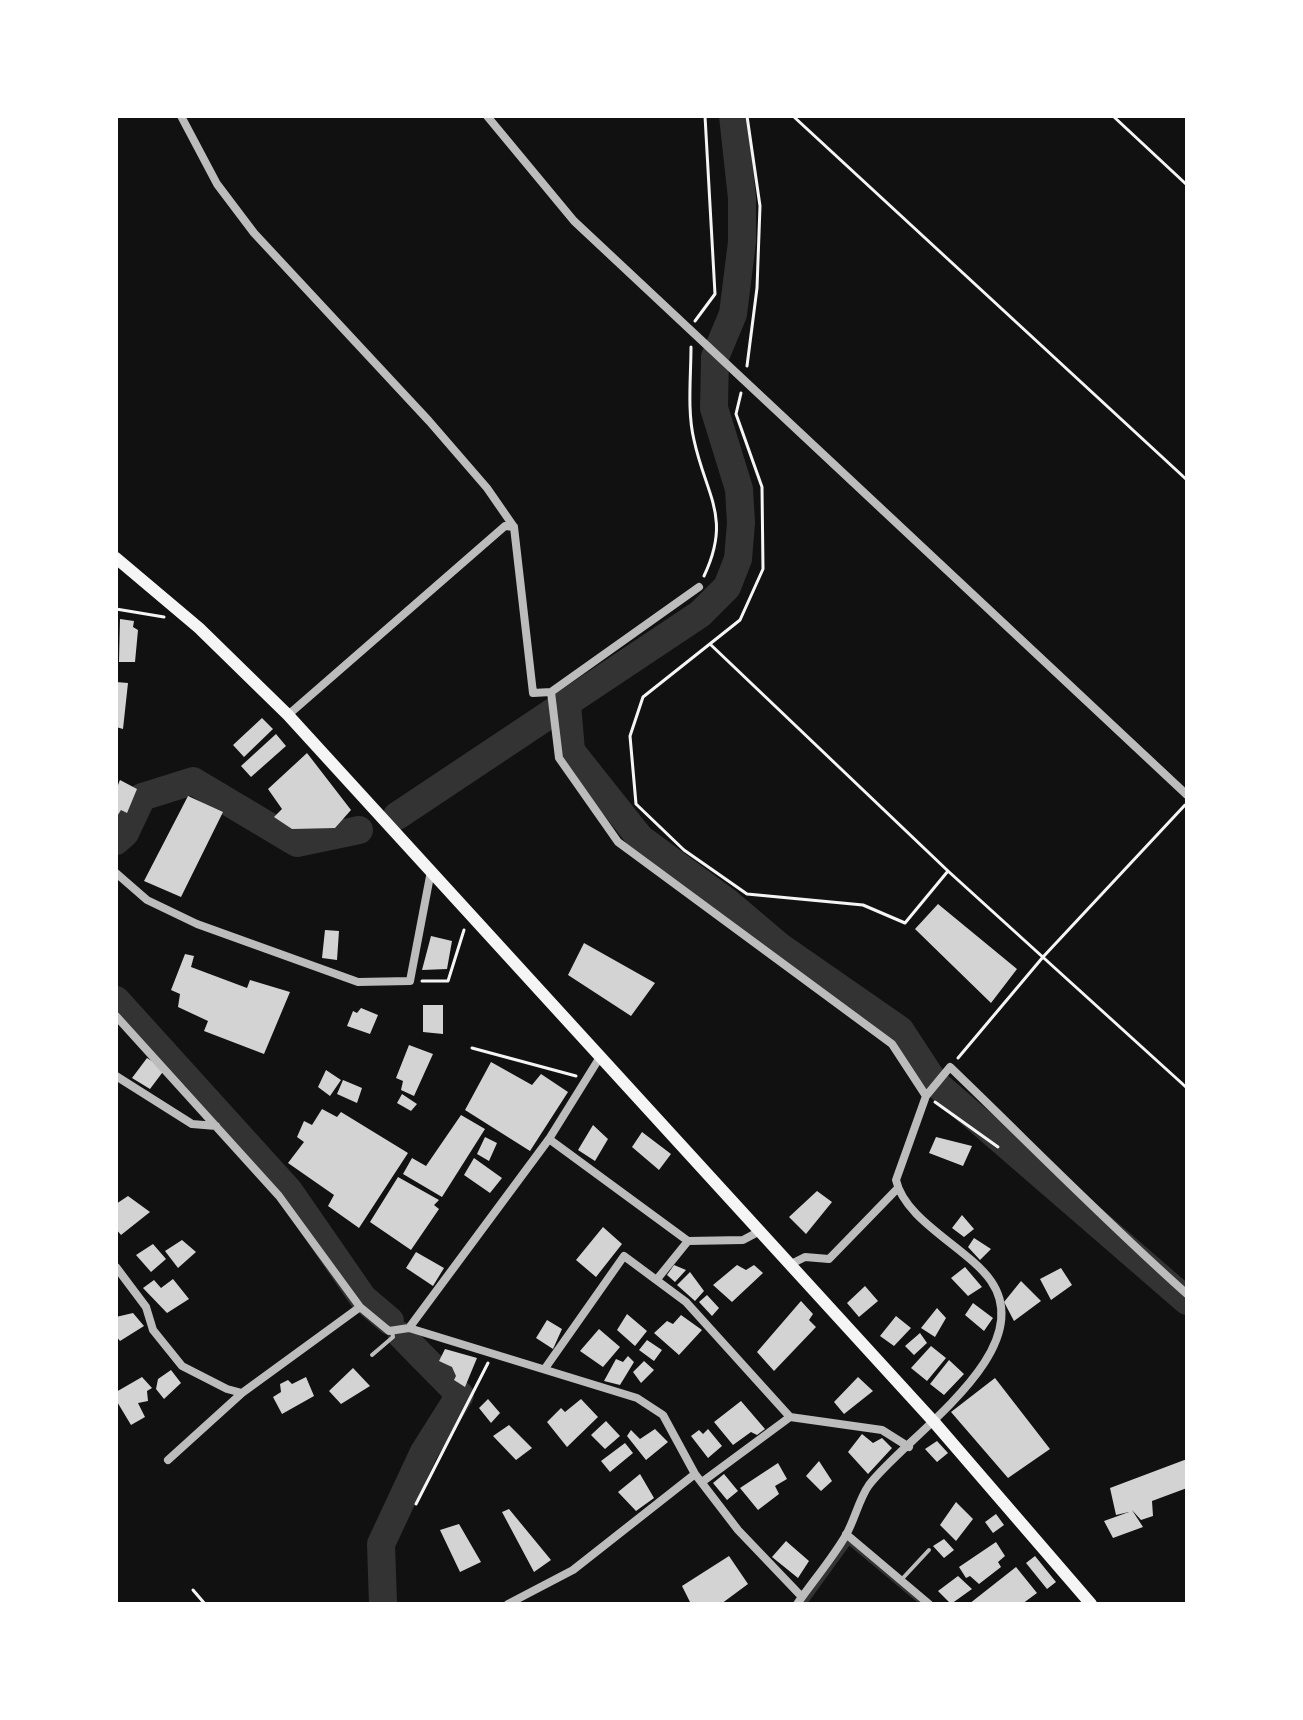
<!DOCTYPE html>
<style>
body{margin:0}
#map{position:relative;width:1303px;height:1720px;overflow:hidden;background:#111;font-family:Manrope,sans-serif}
canvas{display:block}
.frame{position:absolute;inset:0;border:118px solid #fff;pointer-events:none}
</style>
<div id="map">
<canvas width="1303" height="1720"></canvas>
<div class="frame"></div>
</div>
<script>
const ctx = document.querySelector('canvas').getContext('2d');
ctx.lineJoin = 'round';
function strokePath(path, color, width, dash) {
  ctx.strokeStyle = color;
  ctx.lineWidth = width;
  ctx.lineCap = dash ? 'butt' : 'round';
  ctx.setLineDash(dash || []);
  ctx.stroke(path);
}
function paint(path, color) {
  ctx.fillStyle = color;
  ctx.fill(path, 'evenodd');
}
strokePath(new Path2D(`
 M804 1604 849 1542 921 1602`), '#333', 5);
strokePath(new Path2D(`
 M567 704 571 751 640 838 726 901 779 946 900 1030 934 1082 1187 1301
 M397 816 700 614 727 587 738 559 741 523 739 489 714 408 715 357 733 314 742 242V198L733 116
 M116 841 125 833 142 797 193 781 297 843 359 830
 M116 1000 289 1191 363 1298 390 1321
 M383 1604 381 1544 424 1452 460 1395 402 1336`), '#333', 28);
paint(new Path2D(`
 M120 619 134 621 133 627 138 630 135 662H119Z
 M116 682 128 683 123 729 116 727Z
 M262 718 273 729 244 757 233 745Z
 M276 734 286 746 251 777 241 766Z
 M307 753 351 810 335 828 292 829 274 817 282 809 268 789Z
 M120 780 137 789 127 813 121 810 116 818V790Z
 M188 796 223 812 181 897 144 881Z
 M938 904 1017 969 991 1003 915 929Z
 M325 930 339 931 337 960 322 958Z
 M431 936 452 941 447 969 422 970Z
 M584 943 655 983 631 1016 568 975Z
 M185 954 194 956 191 967 247 988 250 980 290 992 264 1054 204 1031 208 1021 178 1007 180 994 171 990Z
 M423 1005H443V1034L423 1032Z
 M361 1008 378 1015 370 1034 347 1026 353 1011 357 1013Z
 M409 1045 433 1054 414 1096 401 1090 403 1081 396 1078Z
 M147 1058 165 1069 150 1089 132 1078Z
 M491 1062 532 1085 541 1074 568 1092 530 1151 465 1110Z
 M326 1070 341 1080 330 1096 318 1087Z
 M343 1080 362 1088 357 1103 337 1094Z
 M402 1094 417 1104 411 1111 397 1103Z
 M322 1109 337 1117 341 1112 408 1153 359 1228 328 1206 334 1195 288 1163 304 1142 297 1137 304 1121 312 1125Z
 M461 1115 485 1129 442 1197 403 1174 412 1158 426 1166Z
 M593 1125 608 1139 595 1161 578 1150Z
 M642 1132 671 1154 659 1170 632 1147Z
 M485 1137 497 1143 489 1161 477 1154Z
 M936 1137 972 1146 963 1166 929 1153Z
 M474 1158 502 1178 490 1193 464 1175Z
 M398 1177 439 1200 434 1205 439 1209 411 1250 370 1222Z
 M817 1191 832 1202 806 1234 789 1217Z
 M128 1196 150 1212 121 1235 116 1229V1204Z
 M962 1215 974 1229 964 1237 952 1228Z
 M603 1227 622 1244 596 1277 576 1260Z
 M974 1238 991 1249 980 1260 968 1247Z
 M182 1240 196 1252 178 1268 165 1251Z
 M153 1244 166 1259 151 1272 136 1255Z
 M416 1252 444 1268 433 1286 406 1268Z
 M674 1265 686 1270 675 1282 667 1275Z
 M737 1265 746 1270 754 1265 763 1273 732 1302 713 1285Z
 M965 1267 982 1287 968 1296 951 1278Z
 M1061 1268 1072 1285 1051 1300 1040 1279Z
 M690 1272 704 1291 695 1301 677 1285Z
 M173 1279 189 1299 167 1313 143 1288 154 1280 161 1288Z
 M1021 1281 1041 1301 1014 1321 1004 1302Z
 M865 1286 878 1301 859 1317 847 1303Z
 M707 1295 719 1308 712 1316 699 1302Z
 M801 1301 813 1314 809 1320 816 1327 774 1371 757 1352Z
 M973 1303 993 1318 984 1331 965 1315Z
 M937 1308 946 1318 935 1337 921 1328Z
 M133 1313 144 1326 120 1341 116 1336V1317Z
 M627 1314 647 1331 635 1346 617 1330Z
 M681 1315 702 1330 679 1355 654 1333 667 1321 673 1324Z
 M896 1316 911 1328 894 1346 880 1336Z
 M547 1320 562 1329 553 1349 536 1338Z
 M599 1329 620 1347 603 1367 580 1351Z
 M920 1333 927 1343 914 1355 905 1346Z
 M647 1340 662 1350 654 1361 639 1350Z
 M931 1346 946 1358 927 1381 911 1368Z
 M445 1349 477 1358 465 1387 454 1380 456 1376 452 1367 439 1361Z
 M628 1356 634 1362 620 1385 604 1381 616 1359 623 1362Z
 M949 1360 964 1374 944 1395 930 1384Z
 M644 1361 654 1370 641 1383 633 1372Z
 M353 1368 370 1386 341 1404 329 1391Z
 M171 1370 181 1383 164 1399 156 1389 158 1379Z
 M142 1377 152 1388 147 1391 148 1401 138 1403 145 1417 131 1425 116 1400V1392Z
 M306 1377 314 1396 282 1414 273 1397 281 1392 280 1384 288 1380 292 1384Z
 M858 1377 873 1391 844 1414 834 1402Z
 M995 1378 1050 1449 1008 1478 951 1412Z
 M488 1399 500 1413 491 1423 479 1408Z
 M581 1399 598 1417 567 1447 547 1422 561 1408 565 1412Z
 M741 1401 765 1429 757 1435 751 1432 733 1445 714 1422Z
 M606 1421 620 1436 605 1449 591 1435Z
 M509 1425 532 1448 516 1460 493 1436Z
 M655 1429 668 1442 646 1460 627 1436 631 1430 640 1439Z
 M708 1429 722 1446 708 1458 691 1436 699 1430 703 1434Z
 M862 1434 873 1443 882 1438 892 1448 868 1474 848 1452Z
 M937 1441 948 1453 937 1462 925 1449Z
 M625 1443 633 1453 610 1472 601 1461Z
 M1187 1459V1488L1152 1501 1153 1516 1141 1520 1132 1510 1143 1527 1113 1538 1104 1521 1129 1512 1116 1515 1110 1488Z
 M819 1461 832 1481 821 1491 806 1476Z
 M778 1463 787 1479 775 1486 779 1494 758 1510 740 1488Z
 M640 1474 654 1498 636 1511 618 1492Z
 M724 1474 738 1491 727 1500 713 1483Z
 M956 1502 973 1519 956 1541 940 1525Z
 M509 1509 551 1560 534 1572 502 1512Z
 M996 1514 1004 1525 993 1533 985 1522Z
 M459 1524 481 1562 460 1572 440 1530Z
 M944 1539 954 1550 944 1558 933 1546Z
 M786 1541 809 1561 798 1578 772 1557Z
 M996 1542 1005 1556 998 1562 1001 1567 979 1584 970 1576 966 1578 959 1567Z
 M729 1556 748 1584 721 1604H691L682 1586Z
 M1035 1556 1056 1582 1047 1589 1026 1563Z
 M1016 1567 1037 1593 1022 1604H969Z
 M958 1576 972 1589 951 1604 938 1591Z`), '#d3d3d3');
strokePath(new Path2D(`
 M793 116 1187 480
 M1113 116 1187 185
 M695 321 715 294 705 116
 M691 347C691 376 687 411 694 440 706 496 732 517 704 576
 M747 366 757 288 760 206 747 116
 M741 393 736 414 762 487 763 569 740 620 643 697 630 736 636 804 684 850 747 894 863 905 905 923 948 871
 M116 609 164 617
 M710 644 948 871 1187 1088
 M422 981H448L464 930
 M472 1048 576 1076
 M958 1058 1043 957 1185 805
 M935 1102 998 1147
 M416 1504 488 1363
 M193 1590 205 1604`), '#f5f5f5', 3);
strokePath(new Path2D(`
 M372 1355 393 1337 392 1331
 M902 1579 929 1550`), '#bcbcbc', 4);
strokePath(new Path2D(`
 M181 116 217 184 254 233 429 421 487 488 514 527 533 693 551 692 559 758 618 842 892 1044 926 1096
 M487 116 574 221 1187 795
 M551 692 699 587
 M288 715 505 526 514 527
 M116 873 147 900 197 924 358 982 410 981 431 871
 M116 1016 279 1196 360 1307
 M116 1076 192 1124 216 1126
 M549 1139 688 1241 743 1240 760 1231
 M791 1264 805 1257 829 1259 898 1188
 M116 1267 146 1307 153 1330 182 1366 227 1389 242 1393 360 1307 389 1331 409 1328 637 1398 663 1415 695 1474 738 1530 802 1597
 M658 1278 688 1241
 M409 1328 549 1139 600 1057
 M546 1367 624 1256 686 1302 790 1417 882 1430 909 1447
 M168 1460 242 1393
 M702 1482 790 1417
 M846 1534 929 1604
 M508 1604 573 1570 695 1474
 M797 1604C813 1581 832 1559 846 1535 855 1519 859 1499 869 1485 905 1437 1040 1352 991 1281 968 1248 905 1221 896 1180L926 1096 950 1067C1029 1143 1105 1221 1187 1294`), '#bcbcbc', 8);
strokePath(new Path2D(`
 M116 558 199 628 288 715 934 1422 1091 1604`), '#f5f5f5', 12);
</script>
